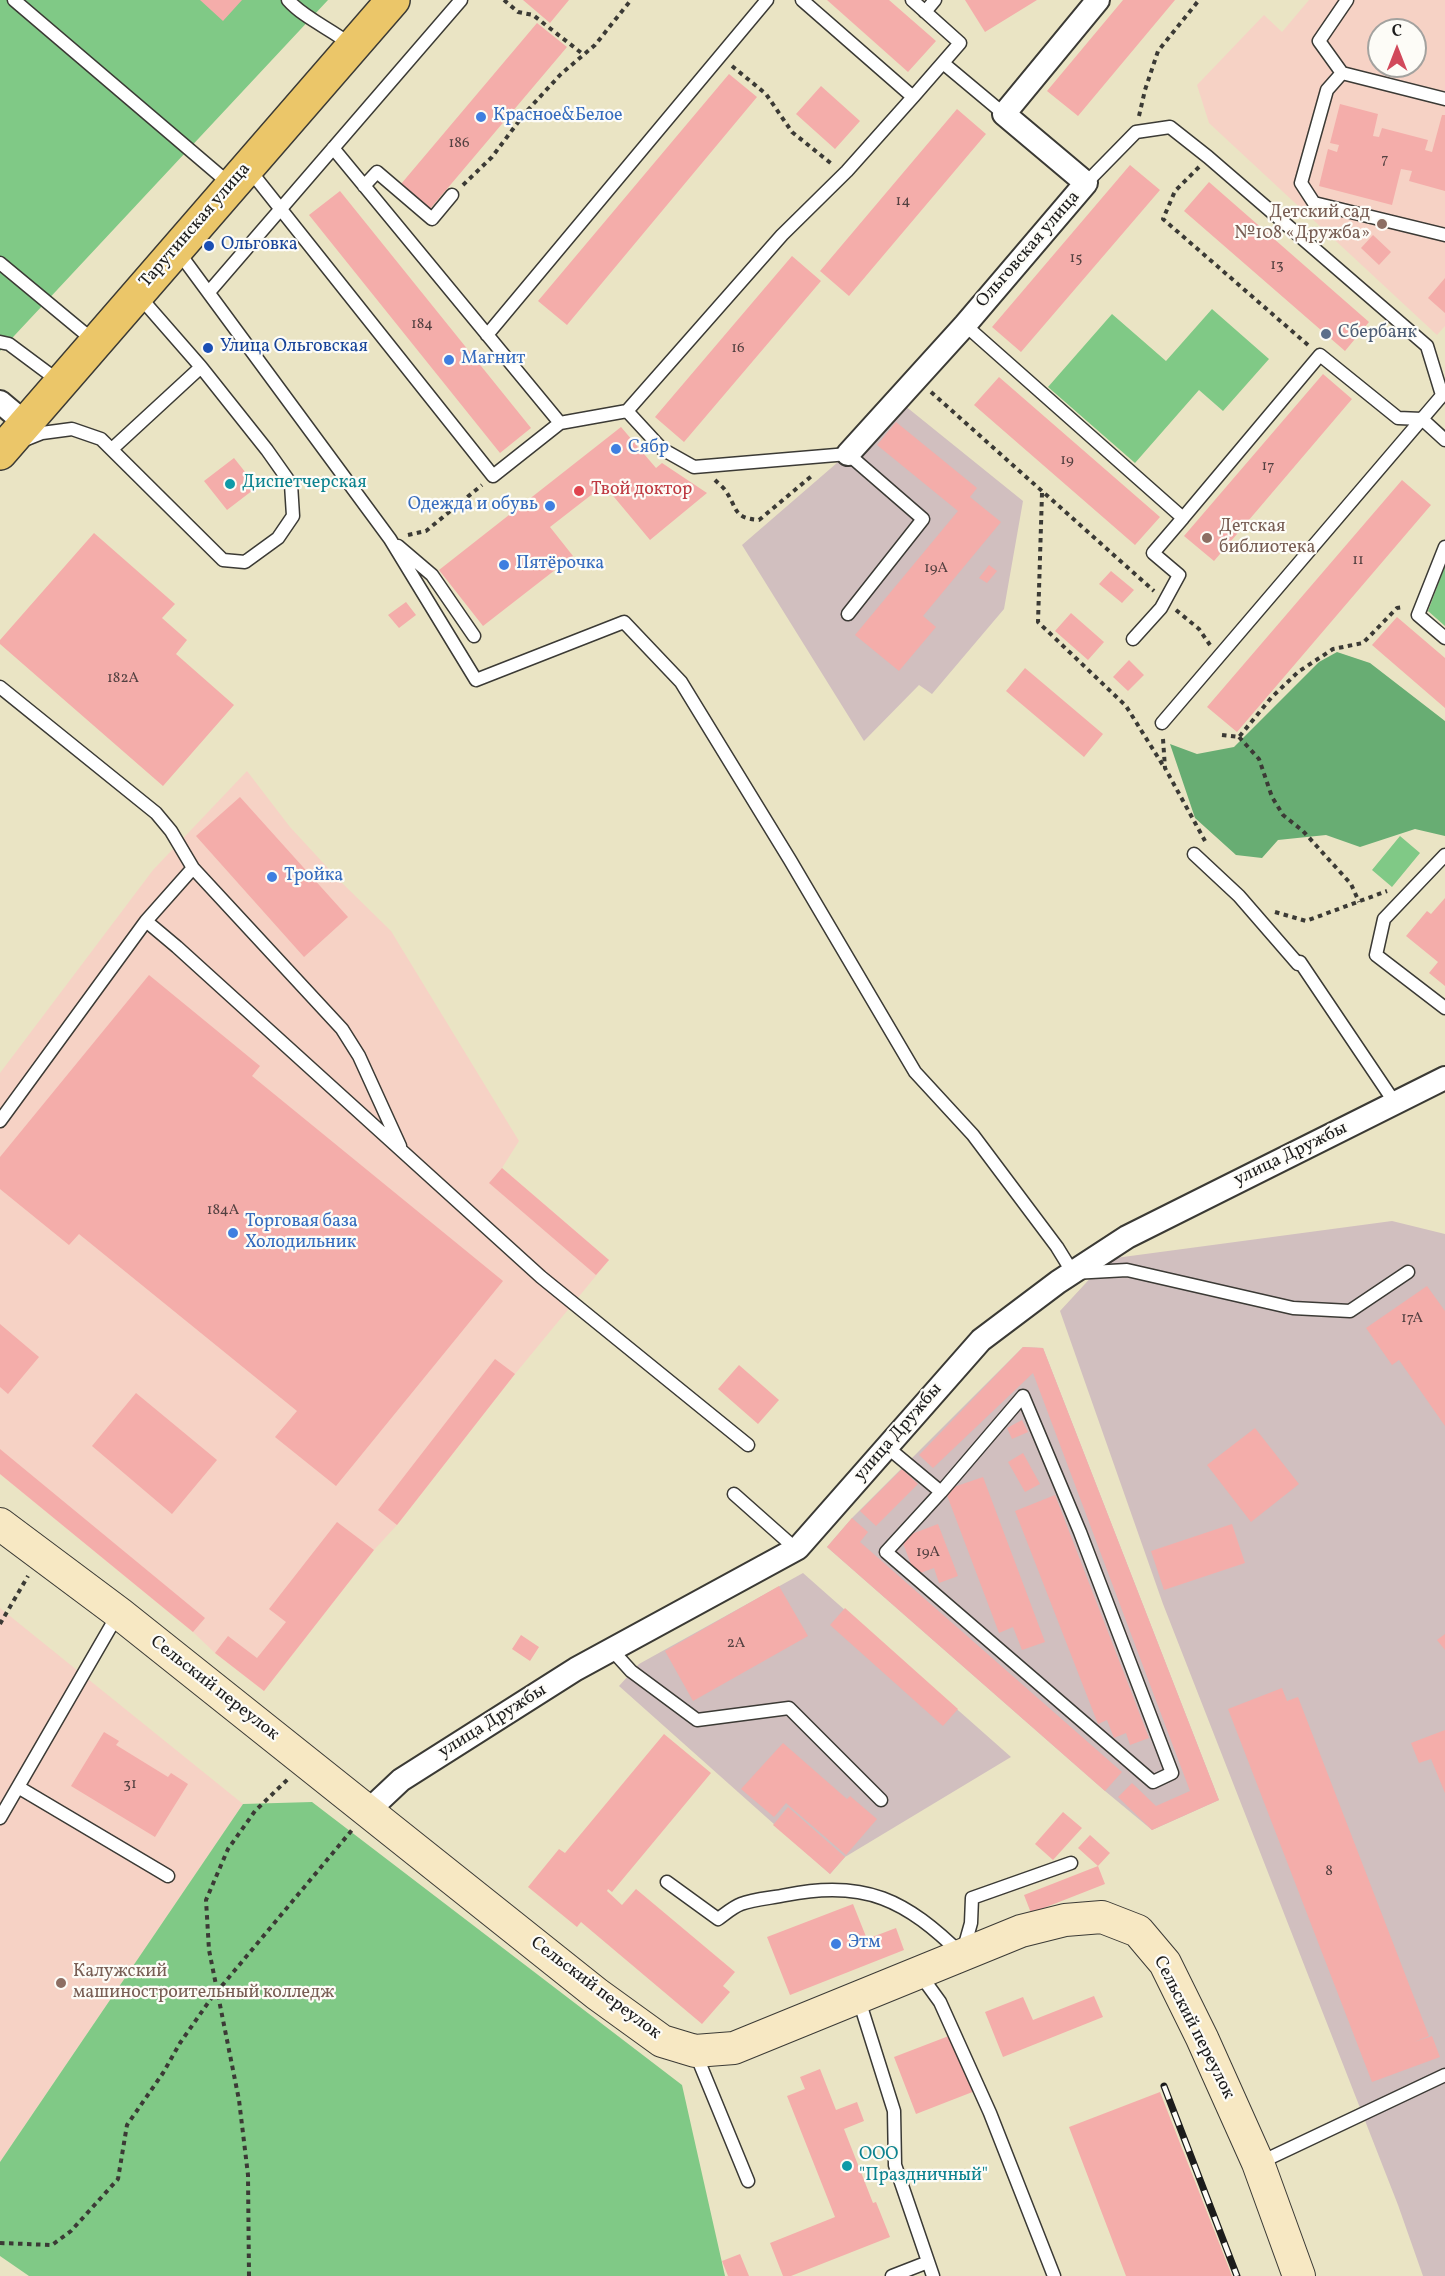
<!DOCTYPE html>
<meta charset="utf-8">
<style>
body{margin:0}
#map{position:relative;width:1445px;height:2276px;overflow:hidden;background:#eae4c4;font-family:Vollkorn,serif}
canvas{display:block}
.north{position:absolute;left:1367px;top:18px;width:60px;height:60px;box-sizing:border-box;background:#fdfcf7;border:2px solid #a3a29f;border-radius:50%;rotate:0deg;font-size:16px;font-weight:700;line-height:24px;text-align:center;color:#1c1c1c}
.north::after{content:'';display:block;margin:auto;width:21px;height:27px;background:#d1495b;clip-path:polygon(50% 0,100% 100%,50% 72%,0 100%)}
</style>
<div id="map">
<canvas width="1445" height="2276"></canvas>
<div class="north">С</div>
</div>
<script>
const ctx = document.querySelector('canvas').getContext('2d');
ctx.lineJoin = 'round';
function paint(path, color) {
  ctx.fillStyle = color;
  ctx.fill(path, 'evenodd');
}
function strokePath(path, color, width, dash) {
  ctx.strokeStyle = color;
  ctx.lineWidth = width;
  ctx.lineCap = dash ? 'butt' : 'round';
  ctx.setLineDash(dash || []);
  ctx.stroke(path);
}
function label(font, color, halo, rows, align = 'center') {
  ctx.font = font + ' Vollkorn,serif';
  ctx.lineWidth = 4.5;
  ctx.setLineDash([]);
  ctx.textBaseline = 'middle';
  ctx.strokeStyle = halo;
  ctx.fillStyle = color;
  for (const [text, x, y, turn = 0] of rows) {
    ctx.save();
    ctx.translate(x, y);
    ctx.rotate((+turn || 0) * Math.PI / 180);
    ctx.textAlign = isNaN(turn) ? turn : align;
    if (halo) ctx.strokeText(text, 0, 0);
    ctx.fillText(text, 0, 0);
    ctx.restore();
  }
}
paint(new Path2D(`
 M1309 0H1445V326L1437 335 1209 123 1197 85 1264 15 1282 32ZM1379 30H1415V66H1379Z
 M247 771 290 827 339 880 391 931 519 1141 502 1168 609 1260 515 1374 397 1525 374 1550 264 1691 215 1653 193 1632 0 1474V1073L153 870Z
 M0 1608 243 1804 0 2162Z`), '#f6d2c5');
paint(new Path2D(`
 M904 405 1023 501 1004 609 932 694 919 685 864 741 742 545Z
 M1392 1221 1445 1234V2276H1423L1398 2205 1163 1604 1060 1311 1108 1259Z
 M1023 1347 1043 1348 1219 1800 1152 1830 1105 1791 827 1547 852 1518Z
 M803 1573 1011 1757 845 1857 830 1874 619 1686 639 1664Z`), '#d1bfbf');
paint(new Path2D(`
 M0 0H328L0 351Z
 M1212 309 1269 359 1223 411 1199 390 1135 463 1048 387 1112 314 1166 361Z
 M1445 566V626L1428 611Z
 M1400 836 1420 853 1392 887 1372 870Z
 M312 1802 682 2085 725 2276H29L0 2256V2162L243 1804Z`), '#80c986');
paint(new Path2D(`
 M1337 652 1370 663 1445 721V836L1415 829 1360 847 1326 835 1278 840 1262 858 1236 855 1195 818 1170 744 1197 754 1234 747 1319 662Z`), '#68ad73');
paint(new Path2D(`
 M200 0H242L223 21Z
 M523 0H569L550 23Z
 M827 0H889L936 41 908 72Z
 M965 0H1037L985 32Z
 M1123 0H1175L1078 116 1047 91Z
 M537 23 567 47 430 209 401 184Z
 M729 74 757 97 567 325 538 301Z
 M821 86 860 121 835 149 796 114Z
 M1340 104 1378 114 1373 136 1379 137 1382 128 1428 140 1425 150 1432 152 1442 115H1445V191L1409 181 1412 171 1401 169 1392 205 1319 186 1328 149 1337 152 1339 145 1330 143Z
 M957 109 986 134 849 296 820 271Z
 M1130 165 1160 190 1021 352 992 327Z
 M1209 182 1369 322 1345 351 1184 211Z
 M340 191 531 428 500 453 309 215Z
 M1373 235 1391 252 1379 265 1361 248Z
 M792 256 821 281 684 442 655 417Z
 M1445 278V313L1428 298Z
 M1323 374 1352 399 1214 561 1184 536Z
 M999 377 1160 517 1135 545 974 405Z
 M896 422 977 488 970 497 1001 522 923 616 936 627 899 671 855 635 958 511 877 445Z
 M621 427 656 468 662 463 707 493 650 540 604 485 550 527 573 556 483 626 439 570Z
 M234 458 257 487 227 510 204 481Z
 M1402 480 1431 505 1237 732 1207 707Z
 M94 533 175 604 162 618 187 640 176 654 234 705 163 786 0 644V640Z
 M989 565 997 571 987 583 979 578Z
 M1111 571 1134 590 1122 603 1099 584Z
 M406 602 416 615 399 628 388 615Z
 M1071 613 1104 642 1088 660 1055 631Z
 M1397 617 1445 658V708L1372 645Z
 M1129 660 1144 675 1128 691 1113 677Z
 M1025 668 1103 734 1084 757 1006 691Z
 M240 797 348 917 304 957 196 836Z
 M1445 898V986L1429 973 1438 962 1406 936 1427 911 1431 914Z
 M149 975 260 1066 252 1076 503 1281 336 1486 275 1437 297 1411 79 1234 69 1245 0 1189V1157Z
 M502 1168 609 1260 596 1275 489 1183Z
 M1427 1286 1445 1311V1426L1399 1360 1392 1365 1366 1328Z
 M0 1324 39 1357 8 1394 0 1387Z
 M1023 1347 1043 1348 1219 1800 1152 1830 1118 1797 1132 1783 1156 1806 1190 1791 1033 1373 933 1468 919 1455Z
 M495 1359 515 1374 397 1525 378 1510Z
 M739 1365 779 1400 758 1424 718 1389Z
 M136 1393 217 1460 172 1514 92 1446Z
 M1022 1420 1028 1432 1012 1439 1007 1428Z
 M1255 1428 1299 1484 1251 1522 1207 1465Z
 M0 1449 205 1618 193 1632 0 1474Z
 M1023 1453 1040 1484 1025 1492 1008 1462Z
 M902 1469 918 1484 876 1526 860 1511Z
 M983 1477 1045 1642 1022 1650 1013 1627 999 1633 945 1490Z
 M1055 1495 1149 1738 1130 1745 1126 1733 1114 1738 1107 1720 1098 1724 1015 1511Z
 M852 1518 868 1532 860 1542 1122 1772 1105 1791 827 1547Z
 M337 1522 374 1550 264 1691 215 1653 228 1636 257 1658 286 1622 269 1609Z
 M938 1524 958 1576 939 1583 934 1568 915 1575 901 1538Z
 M1232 1524 1245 1563 1164 1590 1151 1551Z
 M779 1586 808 1636 693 1701 665 1651Z
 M845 1608 958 1709 943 1726 830 1625Z
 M1445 1634V1650L1437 1640Z
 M521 1635 539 1647 530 1661 512 1649Z
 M1282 1688 1287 1701 1298 1697 1429 2036 1414 2042 1432 2036 1440 2057 1372 2082 1228 1709Z
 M1445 1730V1793L1431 1759 1419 1763 1411 1743Z
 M104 1732 119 1741 116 1745 168 1777 171 1773 188 1784 155 1837 71 1786Z
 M664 1734 711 1773 612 1892 608 1889 607 1891 622 1905 636 1889 735 1972 723 1986 730 1992 702 2024 581 1922 577 1927 528 1887 559 1849 565 1853Z
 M783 1743 847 1799 850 1796 877 1819 846 1855 786 1803 774 1817 741 1789Z
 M788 1807 845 1857 830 1874 773 1825Z
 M1063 1812 1082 1828 1053 1860 1035 1844Z
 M1090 1835 1110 1853 1098 1866 1078 1848Z
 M1098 1866 1105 1884 1031 1913 1024 1895Z
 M853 1904 867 1939 896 1928 904 1950 790 1995 767 1937Z
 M1094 1996 1103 2017 1003 2057 985 2012 1023 1997 1033 2020Z
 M954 2034 975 2091 916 2114 894 2057Z
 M820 2069 836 2110 857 2102 864 2121 844 2129 873 2203 876 2202 890 2237 791 2276H783L770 2243 835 2217 787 2096 805 2089 800 2077Z
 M1160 2092 1232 2276H1126L1069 2127Z
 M740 2254 749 2276H728L722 2261Z`), '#f4adaa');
const lane = new Path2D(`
 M14 0 231 185
 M288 0C305 19 332 29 352 46
 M802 0 913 97 960 43 912 0
 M1347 0 1319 41 1342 73 1445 99
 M925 12 935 0
 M943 63 1004 114
 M1342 73 1327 90 1301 183 1314 203 1445 235
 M248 168 493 476 560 423 333 148
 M1086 183 1136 132 1170 127 1208 157 1427 346 1442 395
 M364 186 377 172 432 219 452 195
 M177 250 390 539 476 680 624 622 681 682 790 860 915 1072 973 1135 1057 1247 1073 1273 1127 1270 1293 1308 1350 1311 1408 1272
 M0 263 94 341
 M209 292 461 0
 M965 325 1183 518 1320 355 1398 418 1422 419 1445 440
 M487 335 767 0
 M0 342 9 344 60 382
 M627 411 782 235 847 171 913 97
 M560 423 627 411 662 449 694 467 848 454 923 519 848 614
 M22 441 42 433 72 429 101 439 223 560 245 562 278 538 293 516 291 484 267 450 201 367
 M112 449 201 367 139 296
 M398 546 432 575 474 636
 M1445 547 1418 615 1445 638
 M1133 639 1161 608 1179 575 1153 553 1183 518
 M0 687 156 813 171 831 193 868 342 1029 359 1056 400 1146
 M1162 723 1445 392
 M1194 854 1239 896 1298 964 1300 962 1395 1103
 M1445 855 1384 919 1376 955 1445 1008
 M146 921 193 868
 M0 1121 146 921 177 947 541 1277 748 1445
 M887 1447 941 1492 886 1552 1153 1782 1172 1773 1080 1532 1023 1396 941 1492
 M734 1494 796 1549
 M611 1649 631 1671 697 1720 789 1708 881 1800
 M18 1787 168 1876
 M0 1818 118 1614
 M667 1882 718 1919C725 1914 733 1907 741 1904 754 1899 772 1898 786 1895 865 1879 906 1900 962 1955L971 1923 972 1898 1071 1863
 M919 1973 940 2002 990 2113 1054 2276
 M858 1997 894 2111 895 2165 933 2276
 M695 2052 748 2181
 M1259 2163 1445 2075
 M892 2276 928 2262`);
const street = new Path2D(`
 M0 402 25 423
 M848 454 965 325 1086 183 1004 114 1098 0
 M368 1811 401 1780 576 1669 798 1548 981 1340 1058 1282 1127 1237 1445 1078`);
const secondary = new Path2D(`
 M0 1524 119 1613 597 1994 662 2041 695 2051 734 2048 1021 1931 1065 1920 1102 1917 1138 1931 1165 1963 1202 2038 1258 2163 1299 2276`);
const primary = new Path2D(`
 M0 453 393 0`);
strokePath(lane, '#3b3a35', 15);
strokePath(street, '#3b3a35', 26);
strokePath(secondary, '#3b3a35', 34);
strokePath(primary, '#3b3a35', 36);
strokePath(new Path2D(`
 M504 0 518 12 533 15 584 55
 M732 66 766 94 792 132 833 165
 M1139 116 1145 90 1158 51 1199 0
 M1199 167 1175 191 1163 219 1308 345
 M463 185 492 157 525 113 561 74 595 45 631 0
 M931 392 1154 591
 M715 480C718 483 723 487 725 490 738 508 732 518 759 520L814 474
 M1042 493 1038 622 1126 706 1164 767
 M408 535 426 531 482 485
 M1176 610 1199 629 1210 645
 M1222 735 1239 737 1271 698 1298 672 1333 649 1363 643 1397 608 1404 607
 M1239 737 1259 759 1272 797 1283 815 1303 831 1351 884 1359 902
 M1163 739 1165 768 1205 841
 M1275 912 1306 921 1387 891
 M0 1624 28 1576
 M0 2243 52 2245 71 2231 118 2179 127 2125 163 2073 180 2043 210 2000 352 1830
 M249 2276 248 2175 239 2100 209 1950 206 1900 228 1849 255 1811 288 1779`), '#3b3a35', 4, [4.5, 4.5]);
strokePath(lane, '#fff', 12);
strokePath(street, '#fff', 22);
strokePath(secondary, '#f7e8c3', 32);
strokePath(primary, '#ebc669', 33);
const rail = new Path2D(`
 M1164 2086 1237 2276`);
strokePath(rail, '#1c1c1c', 7);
strokePath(rail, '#fdfcf7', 4.5, [14]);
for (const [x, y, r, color] of [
 [481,117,6,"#3f7fe0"],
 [1382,224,6,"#8d6e63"],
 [209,246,6,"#1a4fb4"],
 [1326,334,6,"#5c6f8a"],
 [208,348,6,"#1a4fb4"],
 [449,360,6,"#3f7fe0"],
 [616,449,6,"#3f7fe0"],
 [230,484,6,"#0f9aa8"],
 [579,491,6,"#e0444e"],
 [550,506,6,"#3f7fe0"],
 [1207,538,6,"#8d6e63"],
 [504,565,6,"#3f7fe0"],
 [272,877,6,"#3f7fe0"],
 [233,1233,6,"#3f7fe0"],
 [836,1944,6,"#3f7fe0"],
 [61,1983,6,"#8d6e63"],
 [847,2166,6,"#0f9aa8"]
]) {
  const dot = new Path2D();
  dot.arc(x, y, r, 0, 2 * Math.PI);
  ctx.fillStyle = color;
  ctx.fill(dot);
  strokePath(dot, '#fdfcf7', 2);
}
label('15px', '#524040', null, [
 ["186",459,144],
 ["7",1385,160],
 ["14",903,202],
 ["15",1076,259],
 ["13",1277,266],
 ["184",422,325],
 ["16",738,349],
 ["19",1067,461],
 ["17",1268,467],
 ["11",1358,561],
 ["19А",936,569],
 ["182А",123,679],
 ["184А",223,1211],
 ["17А",1412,1319],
 ["19А",928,1553],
 ["2А",736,1644],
 ["31",130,1785],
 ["8",1329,1872]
]);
label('18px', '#366cbe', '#fdfcf7', [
 ["Красное&Белое",493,117],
 ["Магнит",461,360],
 ["Сябр",628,449],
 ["Одежда и обувь",538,506,"right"],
 ["Пятёрочка",516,565],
 ["Тройка",284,877],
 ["Торговая база",245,1223],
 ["Холодильник",245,1244],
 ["Этм",848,1944]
], 'left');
label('18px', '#785e54', '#fdfcf7', [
 ["Детский сад",1370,214,"right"],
 ["№108 «Дружба»",1370,235,"right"],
 ["Детская",1219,528],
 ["библиотека",1219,549],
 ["Калужский",73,1973],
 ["машиностроительный колледж",73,1994]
], 'left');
label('18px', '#1c1c1c', '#fdfcf7', [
 ["Тарутинская улица",196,226,-49],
 ["Ольговская улица",1029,250,-49],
 ["улица Дружбы",1291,1155,-26],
 ["улица Дружбы",899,1433,-49],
 ["Сельский переулок",214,1689,38],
 ["улица Дружбы",493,1722,-32],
 ["Сельский переулок",595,1989,37],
 ["Сельский переулок",1193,2028,63]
]);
label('18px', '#164399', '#fdfcf7', [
 ["Ольговка",221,246],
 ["Улица Ольговская",220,348]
], 'left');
label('18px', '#4e5e75', '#fdfcf7', [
 ["Сбербанк",1338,334]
], 'left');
label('18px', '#0d838f', '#fdfcf7', [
 ["Диспетчерская",242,484],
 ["ООО",859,2156],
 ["\"Праздничный\"",859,2177]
], 'left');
label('18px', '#be3a42', '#fdfcf7', [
 ["Твой доктор",591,491]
], 'left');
</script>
